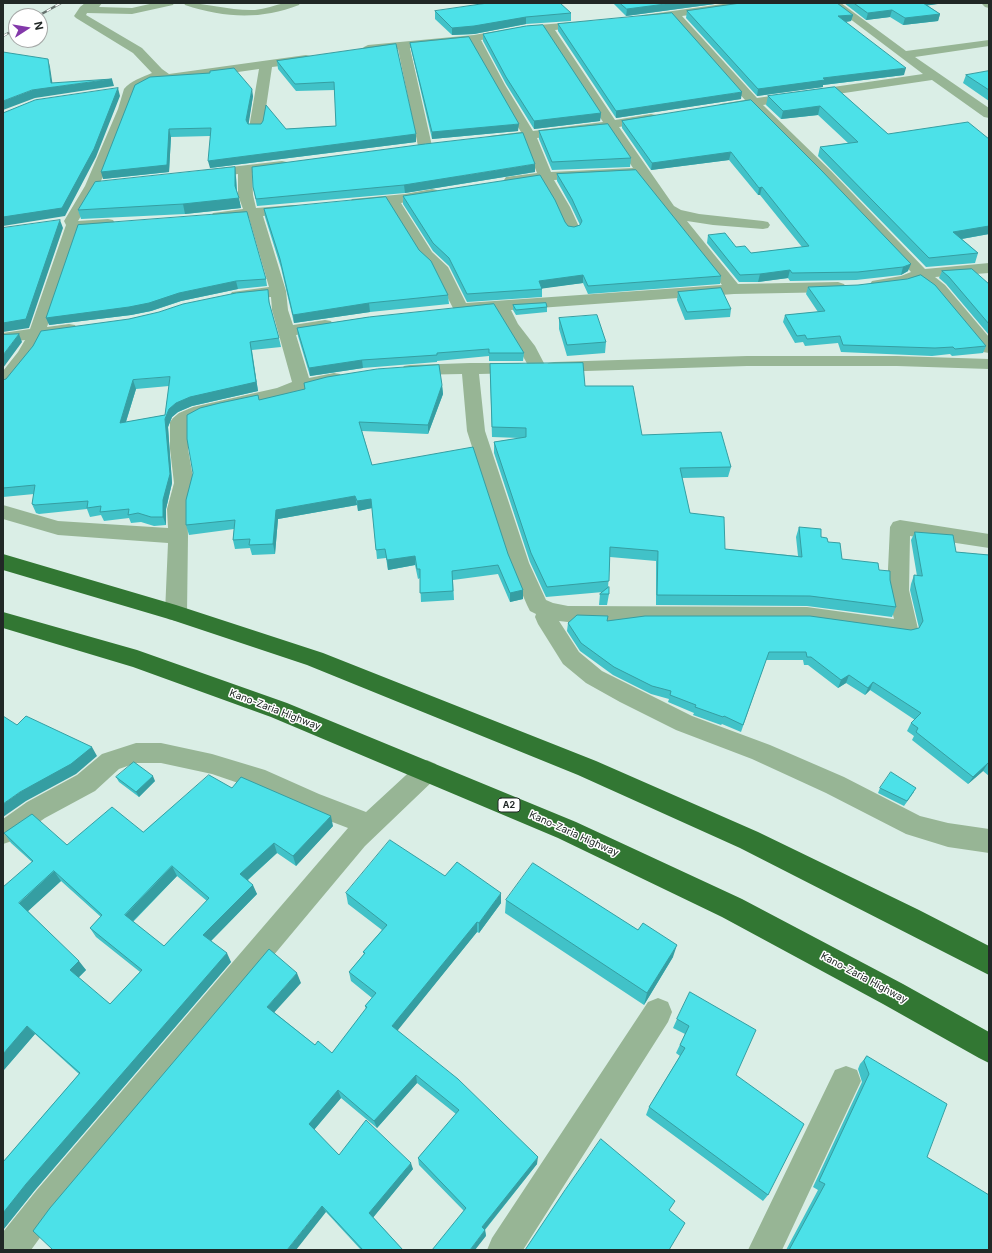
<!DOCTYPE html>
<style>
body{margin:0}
#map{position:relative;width:992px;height:1253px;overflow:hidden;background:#daeee6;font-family:Inter,sans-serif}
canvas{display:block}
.frame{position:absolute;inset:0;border:4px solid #212826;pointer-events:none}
.north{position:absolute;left:8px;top:8px;width:40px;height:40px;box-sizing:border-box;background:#fff;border:1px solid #a6a9a8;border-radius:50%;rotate:78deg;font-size:11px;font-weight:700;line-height:16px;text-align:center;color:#212826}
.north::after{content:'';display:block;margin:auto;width:14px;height:18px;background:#8338aa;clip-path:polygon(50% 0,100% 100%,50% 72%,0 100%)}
</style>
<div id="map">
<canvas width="992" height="1253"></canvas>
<div class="frame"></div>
<div class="north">N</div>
</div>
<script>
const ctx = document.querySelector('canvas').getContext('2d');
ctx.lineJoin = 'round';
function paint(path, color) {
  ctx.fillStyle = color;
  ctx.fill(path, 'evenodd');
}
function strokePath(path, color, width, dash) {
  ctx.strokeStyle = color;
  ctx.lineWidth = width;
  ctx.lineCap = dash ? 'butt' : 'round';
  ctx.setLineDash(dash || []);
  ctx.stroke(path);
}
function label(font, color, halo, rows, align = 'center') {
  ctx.font = font + ' Inter,sans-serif';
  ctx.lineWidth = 3;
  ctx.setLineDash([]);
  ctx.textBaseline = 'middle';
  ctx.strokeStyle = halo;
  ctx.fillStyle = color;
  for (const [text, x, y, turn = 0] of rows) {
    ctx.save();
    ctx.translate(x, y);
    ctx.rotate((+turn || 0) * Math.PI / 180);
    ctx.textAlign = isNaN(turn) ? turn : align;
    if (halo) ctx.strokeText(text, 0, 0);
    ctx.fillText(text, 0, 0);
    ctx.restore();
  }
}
paint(new Path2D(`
 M85 3H102L99 7 132 8 154 3H174L173 5 132 14 87 13 86 15 142 48 162 69 169 74 306 55 310 56 312 59 310 62 306 63 272 67 263 128 261 131H251L249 128 259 69 168 82 160 79 136 91 130 109 99 186 78 221 108 219 113 220 115 223 113 226 79 230 47 327 69 324 75 325 77 329 75 333 43 338 35 353 9 387 3 388V371L18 352 25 340 3 343V333L30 329 66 225 64 221 85 186 118 109 124 89C130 81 143 77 152 73L133 53 76 18 74 16 80 7Z
 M184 3C207 3 231 11 255 10 265 9 275 5 285 3 290 2 296 3 300 3L299 5C260 20 225 18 185 5Z
 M730 3H759L754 6 682 16 757 98 923 74 829 3H841L906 51 989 40V46L915 57 989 108V118L984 117 932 80 763 105 831 171 925 269 989 263V273L935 277 945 285 989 337V353L983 352 933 291 919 280C905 285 886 291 872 287L870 284 872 281 901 276 911 272 821 177 751 107 725 111 720 110 719 107 720 104 745 100 671 18 644 21 638 18 644 15Z
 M981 3H989V8L985 7Z
 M588 21 592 22 594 24 592 26 555 30 615 120 651 114 656 115 657 118 656 121 651 122 619 127 674 206 681 210 699 214 763 221 768 222 770 225 768 228 763 229 713 225 687 221 738 284 838 282 844 284 846 287 844 290 838 292 734 294 511 310 518 324 535 346 546 367 548 363 554 362 747 356H897L989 359V369L897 366H747L554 372 548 371 546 367 543 371 537 372 531 371 518 347 502 325 495 311 461 314 455 312 433 269 421 258 387 204 357 206 352 205 350 202 352 199 405 194 432 189 437 190 439 193 437 196 401 203 432 252 448 267 466 303 722 285 660 208 640 176 554 180 570 207 580 229 578 232 573 233 568 232 566 229 556 207 541 181 511 184 506 183 504 180 506 177 537 173 524 140 495 143 490 142 488 139 490 136 521 132 493 85 470 42 410 48 432 146 430 149H420L418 146 398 49 368 53 364 51 362 49 364 47 368 45 474 35 526 26ZM544 31 603 122 533 131 505 85 481 40ZM608 130 633 168 551 172 537 138Z
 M282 161 287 162 289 165 287 168 252 173 253 195 256 208 293 205 298 206 300 209 298 212 263 216 286 291 288 310 293 325 325 320 331 321 333 325 331 329 296 335 309 378 334 373 340 374 343 378 340 382 307 389 282 399 204 416 188 424V449L194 483 187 509 188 536 187 613 184 619 176 621 168 619 165 613 168 543 58 535 3 519V505L58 521 168 528 167 509 174 483 170 449V422L173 418 179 413 193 407 277 388 292 382 272 310 271 297 238 300 232 298 230 295 232 292 269 287 249 218 218 220 213 219 211 216 213 213 243 209 238 195V174L205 178 200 177 198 174 200 171 205 170Z
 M470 363H519L525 364 528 368 525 372 519 373 479 374 485 431 529 563 546 600 553 603 568 606 807 607 894 619 887 590 890 527 893 522 900 520 989 534V548L910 536 909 590 918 629 915 635 907 637 807 623 568 622 559 621 579 652 602 671 692 716 770 745 844 777 920 816 948 823 989 829V853L948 847 906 834 826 793 752 759 676 730 620 702 586 683 563 664 538 624 535 617 536 614 530 611 527 605 509 563 467 431 462 374 410 375 404 374 401 370 404 366 410 365Z
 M136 743H161L212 754 265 770 319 794 366 812 418 764 427 760 436 764 439 771 436 778 365 846 58 1213 31 1250H3V1232L36 1191 348 828 301 810 250 787 212 774 161 763H136L119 769 95 791 45 818 12 841 3 844V819L27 802 77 775 102 754Z
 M658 998 668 1002 672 1012 668 1022 523 1250H487L492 1238 648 1002Z
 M846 1066 857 1070 861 1081 782 1250H748L835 1070Z`), '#97b595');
paint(new Path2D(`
 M3 554 176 605 323 653 596 761 758 832 919 910 989 946V975L740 848 578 775 307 665 172 620 3 570Z
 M3 612 137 650 287 703 576 822 742 899 903 984 989 1032V1063L979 1058 883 1004 722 917 558 838 271 717 133 667 3 628Z`), '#327733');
const rail = new Path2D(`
 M38 16 61 3
 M3 36 16 29`);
strokePath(rail, '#65716d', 2.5);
strokePath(rail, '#fff', 1.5, [5]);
paint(new Path2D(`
 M613 3H722L626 16Z
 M844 3H945L927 5 940 14 938 21 903 25 890 17 866 20Z
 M435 11 571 13V21L526 24 474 34 452 35 435 19Z
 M687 11 853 15 851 21 846 22 904 75 823 85V87L757 96 686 18Z
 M558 24 741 99 616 118 558 31Z
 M483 34 601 113 600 121 534 129 506 84 483 41Z
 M410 43 518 131 432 139 411 49Z
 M396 44 416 142 210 168V136L171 137 169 172 103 179 135 85 253 96 248 124 286 129 336 126 335 90 296 91 278 69 277 61Z
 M989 71V101L963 83 966 75Z
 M835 87 888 134 989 139V234L962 239 978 253 975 263 926 267 818 156 820 147 848 143 818 115 781 119 766 105 768 96Z
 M751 100 908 271 901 275 856 280 790 281 788 278 758 282H739L707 243 708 235 751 253 802 247 760 195H758L729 160 651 170 622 128V121Z
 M539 131 631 158 630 167 552 170 539 139Z
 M535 172 405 193 257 206 253 187Z
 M557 174 721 276 720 284 588 294 583 283 542 288V297L467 302 449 266 433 251 403 204V196L565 222 568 226 574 227 580 225 571 206 557 181Z
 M236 177 237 191 241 208 185 214 81 219 78 210Z
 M264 209 419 250 448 295 449 304 370 312 294 323 281 268 265 217Z
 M78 225 266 279 267 286 238 289 181 301 151 311 131 315 49 325Z
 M942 271 989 284V335L946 284 939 278Z
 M808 287 986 346 983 353 952 356 950 354 932 356 841 352 838 343 805 346 803 342 795 343 783 322 785 315 818 312 806 294Z
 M268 290 270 307 279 338 281 347 252 350 258 391 192 406 178 412 172 417 168 427 172 483 166 509V525L154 526 141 522 131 523 129 518 104 521 101 515 90 517 87 509 39 514 36 513 32 504 34 494 3 497V380L6 379 129 319ZM169 386 165 415 126 422 136 389Z
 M678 292 731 309 730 317 685 320 677 300Z
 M513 305 547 307V312L516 315 513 310Z
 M369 317 524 353 523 361H489V356L437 361V362L363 368 310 376 298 336 297 328Z
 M559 318 606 342 605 353 567 356 559 329Z
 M490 374 585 386 642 435 731 467 728 477 682 478 690 513 725 549 798 556 796 537 799 527 821 537 828 542 842 559 879 570 890 580 896 607 892 617 807 606 656 605V561L610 557 608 588 609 594 607 605H599L600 594 603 592 546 597 530 562 494 453V442L520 438 492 437Z
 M442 385 443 394 428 434 362 431 372 465 508 554 523 590V599L510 602 498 574 453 580 454 600 421 602 420 578 418 579 415 565 388 570 386 558 377 559 372 508 358 511 357 505 278 519 275 554 252 555 250 548 235 549 233 540 234 529 189 535 186 525 259 400Z
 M915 532 956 552 989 555V776L983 771 968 784 912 740 914 736 907 731 911 723 915 720 870 690 865 695 846 683 838 688 808 665H804L803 660H766L741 732 722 724 721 725 693 715 694 713 668 702 669 699 651 694 613 675 580 651 567 631 568 623 607 621 911 630 919 628 910 590 911 584 914 575 917 576 911 540Z
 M116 777 155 781 139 797 119 782Z
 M232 788 333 826 296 866 277 853 248 880 257 894 211 941 231 962 35 1190 3 1230V1162L79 1074 35 1034 3 1071 32 862 11 843 4 833 67 845 143 832ZM177 876 207 901 164 946 133 922ZM61 881 101 917 90 928 96 937 140 972 110 1004 78 978 86 970 28 911Z
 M880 788 914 792 904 806 878 793Z
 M445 876 501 903 479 933 477 932 397 1030 537 1164 485 1230 486 1236 463 1210 419 1165 418 1158 456 1114 417 1083 377 1128 341 1098 314 1130 339 1155 413 1169 373 1217 403 1250H361L326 1212 53 1250 301 983 274 1012 315 1045 332 1053 366 1009 365 1006 372 998 351 981 349 972 364 954 363 952 382 930 348 904 346 893Z
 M506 900 638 930 673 957 644 1005 505 913Z
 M690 992 736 1075 768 1195 763 1201 646 1115 649 1107 680 1056 676 1053 685 1034 673 1028 677 1019Z
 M867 1056 927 1157 989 1250H786L818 1190 813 1187 862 1082 858 1069 860 1064Z`), '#41c2c8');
paint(new Path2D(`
 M673 3H722L626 16 627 9Z
 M918 3H945L917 7Z
 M892 10 890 17 866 20 868 13Z
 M940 14 938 21 903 25 905 18Z
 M853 15 851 21 837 23 838 16Z
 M526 17V24L474 34 452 35V28Z
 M48 59 50 67 53 87 112 79 114 86 35 98 3 110V101L51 83Z
 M906 68 904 75 823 85V87L757 96 758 89 823 78Z
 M118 88 120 96 96 157 65 216 3 226V217Z
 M252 89 253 96 248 128 246 120Z
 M742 92 741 99 616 118V111Z
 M820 106 818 115 781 119 783 111Z
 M601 113 600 121 534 129V121Z
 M519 124 518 131 432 139V132Z
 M169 129 171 137 169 172 103 179 101 172Z
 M416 134V142L210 168 208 161Z
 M731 152 729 160 651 170 652 163Z
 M535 164V172L405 193 404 185Z
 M235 167 236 177 237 196 235 186Z
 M762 187 760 195H758L759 188Z
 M239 198 241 208 185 214 183 204Z
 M60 220 63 228 29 328 3 332V323Z
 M989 226V234L950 241 953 232Z
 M911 264 908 271 901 275 903 267Z
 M790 270 788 278 758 282 760 274Z
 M583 275V283L539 289V281Z
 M236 281 238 289 181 301 151 311 131 315 49 325 46 318 179 293Z
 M369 303 370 312 294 323 293 315Z
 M19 334 22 342 3 368V355Z
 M250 342 258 391 192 406 178 412 172 417 168 427 172 483 166 509V525L163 517V500L165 419 169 409 176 403 190 397Z
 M362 360 363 368 310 376 309 368Z
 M133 380 136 389 123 431 120 423Z
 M442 385 443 394 428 434V425Z
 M355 496 357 505 278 519 275 554 273 544 276 510Z
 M371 499 372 508 358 511 357 501Z
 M415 556V565L388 570 387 560Z
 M523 590V599L510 602V593Z
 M849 675 846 683 838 688 841 680Z
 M873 682 870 690 865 695 868 688Z
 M92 747 97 756 76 774 26 801 3 817V804L20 792Z
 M988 763 983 771 968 784 973 777Z
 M153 776 155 781 139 797 136 792Z
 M331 816 333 826 296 866 293 856Z
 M274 843 277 853 244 883 240 874Z
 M172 866 177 876 130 924 125 915Z
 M54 871 61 881 27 912 19 903Z
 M253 885 257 894 208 944 203 935Z
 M501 893V903L479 933V923Z
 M477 922V932L394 1035 392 1026Z
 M677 945 673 957 644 1005 647 993Z
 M227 953 231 962 35 1190 3 1230V1213L26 1184Z
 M79 961 86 970 77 979 70 970Z
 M297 973 301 983 271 1016 267 1007Z
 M27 1026 35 1034 3 1071V1054Z
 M416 1075 417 1083 377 1128 374 1121Z
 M338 1090 341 1098 313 1131 309 1124Z
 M538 1157 537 1164 482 1233V1227Z
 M411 1163 413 1169 372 1219 369 1213Z
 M322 1206 326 1212 296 1250H287Z
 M485 1230 486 1236 475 1250H470Z`), '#359ea2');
const building = new Path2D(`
 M488 3H560L571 13 526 17 474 26 452 28 435 11Z
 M620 3H673L627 9Z
 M741 3H837L853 15 838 16 906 68 823 78 825 80 758 89 687 11Z
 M854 3H923L940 14 905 18 892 10 868 13Z
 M672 13 742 92 616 111 558 24Z
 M543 25 601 113 534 121 506 77 483 34 526 26Z
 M469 37 519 124 432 132 410 43Z
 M396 44 416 134 208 161 211 128 169 129 167 165 101 172 135 85 150 77 210 73V71L234 68 252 89 246 120 248 124H261L263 121 266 105 286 129 336 126 334 82 295 84 277 61Z
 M3 52 48 59 51 83 112 79 32 90 3 101Z
 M989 71V90L966 75Z
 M835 87 888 134 968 122 989 139V226L953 232 978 253 929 258 820 147 858 142 820 106 783 111 768 96Z
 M118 88 94 149 62 208 3 217V113L35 100Z
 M751 100 822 171 911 264 903 267 858 272 792 273 790 270 760 274 740 275 708 235 725 233 736 247 745 246 751 253 809 246 762 187 759 188 731 152 652 163 622 121Z
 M608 124 631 158 552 162 539 131Z
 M523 133 535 164 404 185 256 199 253 187 252 167 425 144Z
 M235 167V186L239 198 183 204 78 210 95 182Z
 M636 170 721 276 588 286 583 275 539 281 542 289 467 294 449 258 433 243 403 196 540 175 555 200 565 222 568 226 574 227 580 225 582 221 572 199 557 174Z
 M386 197 419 250 431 261 448 295 369 303 293 315 280 259 264 209Z
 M247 212 266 279 236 281 179 293 149 303 129 307 46 318 78 225Z
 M60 220 26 319 3 323V228Z
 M972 269 989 284V324L949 277 942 271Z
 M921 275 935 285 986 346 955 349 953 347 935 348 843 345 840 336 807 339 805 335 797 336 785 315 825 311 808 287 858 285 907 279Z
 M721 288 731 309 687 312 678 292Z
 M268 290 269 302 279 338 250 342 256 382 190 397 176 403 169 409 165 419 170 474 163 500V517H151L138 513 128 515 129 509 100 512 101 506 87 508 88 501 35 505 32 504 35 485 3 488V380L6 379 33 346 41 331 129 319 159 312 183 304 236 293ZM170 377 165 415 120 423 133 380Z
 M546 303 547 307 516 310 513 305Z
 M494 304 524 353H489V349L437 353V355L362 360 309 368 297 328 369 317Z
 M597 315 606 342 567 345 559 318Z
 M19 334 3 355V335Z
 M583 363 585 386H633L642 435 721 432 731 467 680 468 690 513 724 517 725 549 802 557 799 527 821 529V537L827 538 828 542 840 543 842 559 878 563 879 570 890 571V580L896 607 810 596 657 595 658 551 610 547 609 581 547 587 531 553 494 442 526 437V428L492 427 490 364Z
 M439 365 442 385 428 425 359 422 372 465 473 447 508 554 523 590 510 593 498 565 452 571 453 591 420 593V569H417L415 556 387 560 385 549 376 550 371 499 357 501 355 496 276 510 273 544 249 545 250 539 233 540 235 520 186 525V500L193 473 187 439V415L200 408 220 403 258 395 259 400 305 389 304 383 327 377 377 369Z
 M915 532 953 535 956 552 989 555V764L988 763 973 777 916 732 918 728 911 723 921 713 873 682 868 688 849 675 841 680 811 657H807L806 652H769L743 725 724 716 723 717 695 707 696 705 670 695 671 691 652 686 614 667 581 643 568 623 577 615 608 616 607 621 645 616H810L911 630 919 628 923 621 914 582V575L922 576Z
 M609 587V594H600Z
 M3 716 17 725 26 716 92 747 71 764 20 792 3 804Z
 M134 762 153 776 136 792 116 777Z
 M891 772 916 788 907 801 880 788Z
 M209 775 232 788 241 777 331 816 293 856 274 843 240 874 253 885 203 935 227 953 26 1184 3 1213V1162L80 1073 27 1026 3 1054V887L33 861 4 833 32 814 67 845 112 807 143 832ZM172 866 209 898 164 946 125 915ZM54 871 102 915 90 928 142 970 110 1004 70 970 79 961 19 903Z
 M390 840 445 876 457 862 501 893 479 923 477 922 392 1026 458 1079 538 1157 482 1227 485 1230 470 1250H432L466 1208 418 1158 459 1110 416 1075 374 1121 338 1090 309 1124 339 1155 366 1120 411 1163 369 1213 403 1250H363L322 1206 287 1250H53L33 1231 50 1208 269 949 297 973 267 1007 315 1045 318 1041 332 1053 367 1007 365 1006 376 993 349 972 365 953 363 952 387 925 346 893Z
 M533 863 638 930 643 923 677 945 647 993 506 900Z
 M690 992 756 1030 736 1075 804 1124 768 1195 649 1107 685 1048 680 1045 689 1026 677 1019Z
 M867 1056 947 1104 927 1157 989 1195V1250H789L825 1184 819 1181 869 1074 864 1061Z
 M601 1139 675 1201 669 1210 685 1223 669 1250H525L565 1190Z`);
paint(building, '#4ce1e8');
strokePath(building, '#359ea2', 1);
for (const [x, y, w] of [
 [509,805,22]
]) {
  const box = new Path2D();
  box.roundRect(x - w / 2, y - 7, w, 14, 3);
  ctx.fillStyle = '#fff';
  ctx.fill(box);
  strokePath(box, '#212826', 1);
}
label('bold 9px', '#212826', null, [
 ["A2",509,805]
]);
label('10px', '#212826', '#fff', [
 ["Kano-Zaria Highway",275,710,21],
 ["Kano-Zaria Highway",574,834,24],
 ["Kano-Zaria Highway",864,978,28]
]);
</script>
